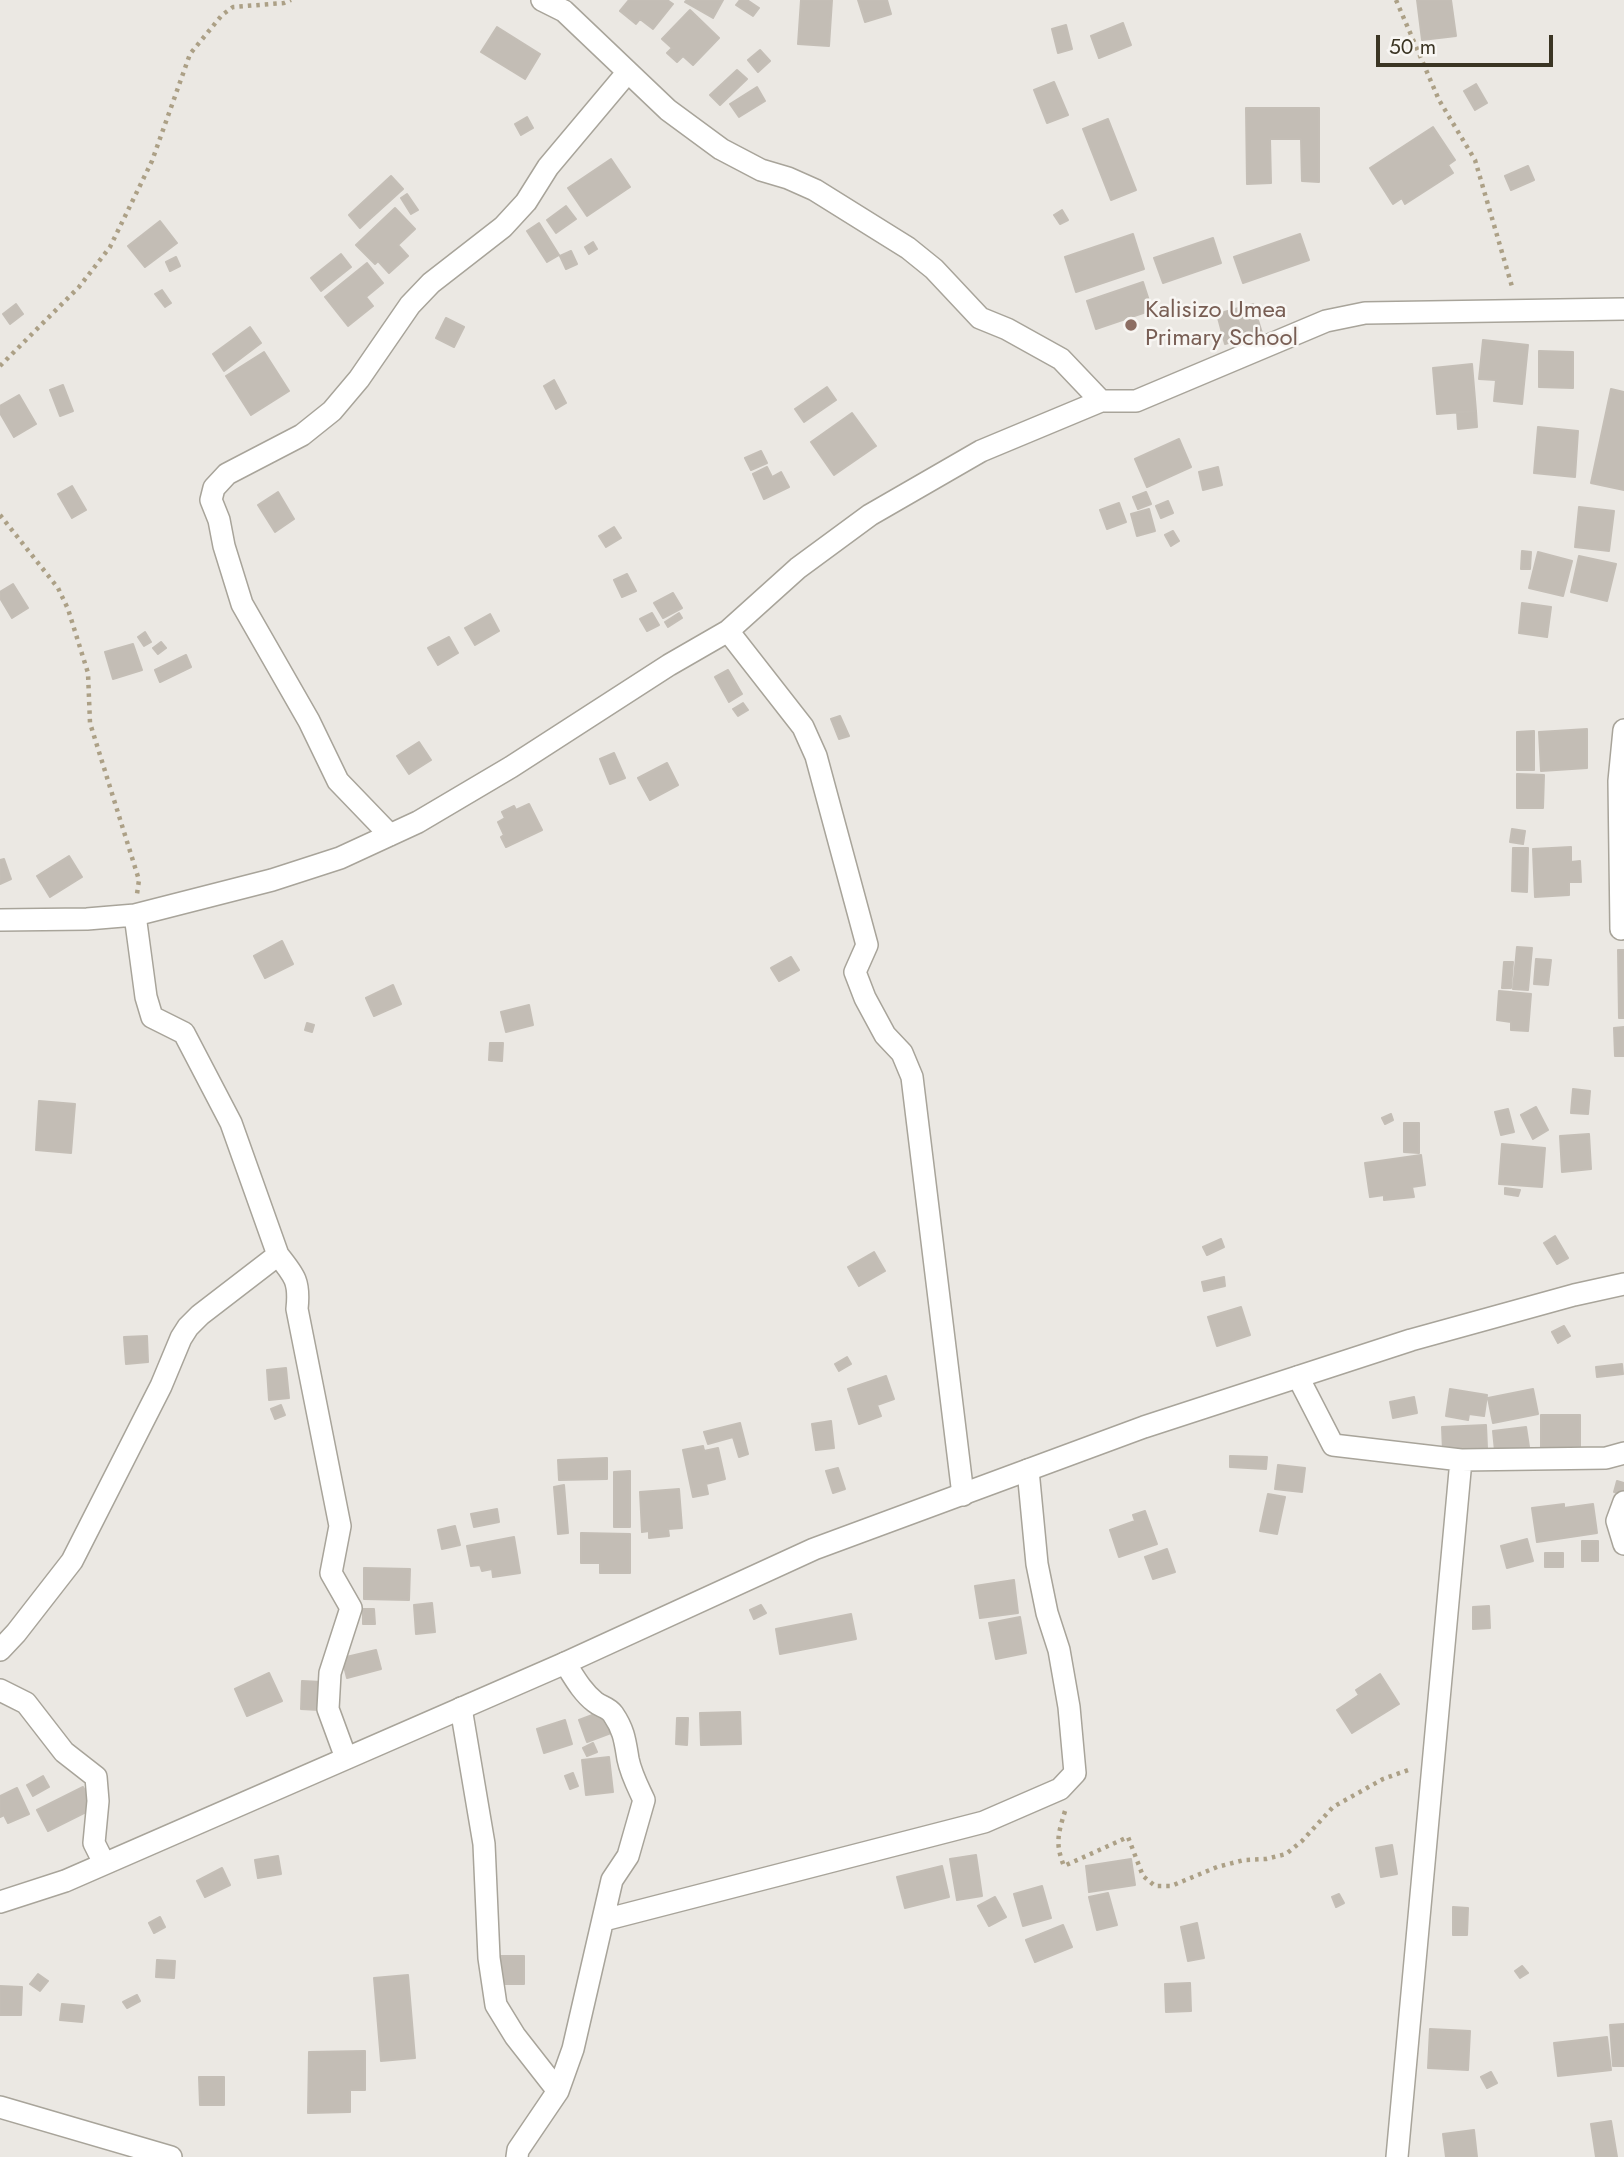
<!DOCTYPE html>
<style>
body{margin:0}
#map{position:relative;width:1624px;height:2157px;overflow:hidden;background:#ebe8e3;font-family:Jost,sans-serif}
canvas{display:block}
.scale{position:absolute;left:1376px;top:35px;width:177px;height:32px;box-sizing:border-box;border:4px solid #3b3524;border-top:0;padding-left:9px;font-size:21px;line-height:24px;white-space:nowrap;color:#3b3524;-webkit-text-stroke:5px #f8f6f3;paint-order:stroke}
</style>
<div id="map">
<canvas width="1624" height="2157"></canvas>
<div class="scale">50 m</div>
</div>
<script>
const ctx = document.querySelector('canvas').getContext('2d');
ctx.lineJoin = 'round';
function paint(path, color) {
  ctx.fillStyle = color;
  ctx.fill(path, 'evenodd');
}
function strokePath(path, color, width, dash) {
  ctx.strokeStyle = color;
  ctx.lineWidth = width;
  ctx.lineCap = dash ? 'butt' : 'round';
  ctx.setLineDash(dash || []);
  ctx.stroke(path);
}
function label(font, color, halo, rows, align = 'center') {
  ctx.font = font + ' Jost,sans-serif';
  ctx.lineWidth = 5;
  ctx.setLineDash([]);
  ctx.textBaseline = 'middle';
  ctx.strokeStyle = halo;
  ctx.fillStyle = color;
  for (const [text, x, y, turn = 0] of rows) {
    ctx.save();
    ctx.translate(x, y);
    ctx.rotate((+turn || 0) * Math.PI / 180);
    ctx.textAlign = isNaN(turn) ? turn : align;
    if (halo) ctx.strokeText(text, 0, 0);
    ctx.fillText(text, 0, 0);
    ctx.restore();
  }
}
const building = new Path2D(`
 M629 0H667L673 4 653 29 640 19 636 24 620 11Z
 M687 0H723L713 18 685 2Z
 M740 0H747L759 8 753 16 736 5Z
 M801 0H832L829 46 798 44Z
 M858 0H887L891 14 865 22Z
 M1417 0H1451L1456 36 1422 40Z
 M690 10 719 38 693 65 683 56 677 62 667 53 672 48 662 39Z
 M1123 23 1131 45 1099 58 1091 36Z
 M1066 25 1072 49 1058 53 1052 29Z
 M497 27 540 54 525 79 481 52Z
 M760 50 770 61 758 72 748 60Z
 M737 70 747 79 720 105 710 95Z
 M1054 82 1068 115 1047 123 1034 90Z
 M1476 84 1487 103 1475 110 1464 91Z
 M757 87 765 101 739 117 730 104Z
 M1246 108H1319V182L1302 181 1301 139H1270L1271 183 1247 184Z
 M527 117 533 128 521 135 515 124Z
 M1108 119 1136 190 1111 200 1083 129Z
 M1433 127 1455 160 1448 165 1453 173 1405 204 1402 198 1393 204 1370 168Z
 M611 159 630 187 587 216 568 188Z
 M1528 166 1534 180 1511 190 1505 176Z
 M391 176 403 189 360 228 349 215Z
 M407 194 418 210 411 214 401 198Z
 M566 206 576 219 556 233 547 220Z
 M395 208 415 229 398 245 408 256 389 273 378 261 375 264 356 245Z
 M1062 210 1068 220 1060 224 1054 215Z
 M160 221 177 243 145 267 128 246Z
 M539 223 559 255 547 262 527 231Z
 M1133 234 1144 269 1076 292 1065 257Z
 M1300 234 1309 260 1243 283 1234 257Z
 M1213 238 1221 263 1163 283 1154 258Z
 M593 242 597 249 589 254 585 247Z
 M571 251 577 264 566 269 560 256Z
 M341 254 351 267 321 291 311 278Z
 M176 257 180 266 170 271 166 262Z
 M367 263 383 283 366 297 373 306 348 326 325 297Z
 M1143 282 1152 310 1096 329 1087 301Z
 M162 290 171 303 165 307 155 294Z
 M16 304 23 314 10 324 3 314Z
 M1253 304 1262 333 1225 344 1217 314Z
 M446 318 464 327 454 347 436 338Z
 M250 327 261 343 224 371 213 354Z
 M1483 340 1528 345 1522 404 1494 401 1496 380 1479 379Z
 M1539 351 1573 352V388L1539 387Z
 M264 352 289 391 251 415 226 376Z
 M1472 364 1476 411 1437 414 1433 368Z
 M554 380 566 403 556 409 544 386Z
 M63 385 73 411 60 416 50 390Z
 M827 387 836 400 804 422 795 409Z
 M1611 389 1624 392V490L1591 483Z
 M19 395 36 424 14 437 0 413V406Z
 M1476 411 1477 427 1458 429 1457 412Z
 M852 413 876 446 834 475 811 442Z
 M1538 427 1578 431 1575 477 1534 473Z
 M1179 439 1191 467 1147 487 1135 459Z
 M761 451 767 463 751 470 745 458Z
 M767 467 772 477 781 472 789 487 764 499 753 474Z
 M1218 467 1222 485 1203 490 1199 472Z
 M72 486 86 510 72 518 58 494Z
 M278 492 294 519 275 532 258 505Z
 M1146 492 1151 504 1138 509 1133 497Z
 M1168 501 1173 513 1161 518 1156 506Z
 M1119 503 1126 522 1107 529 1100 510Z
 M1579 507 1614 511 1609 551 1575 547Z
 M1149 509 1155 531 1137 536 1131 514Z
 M614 527 621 538 606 547 599 536Z
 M1173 531 1179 541 1171 546 1165 535Z
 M1522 551 1531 552 1530 569H1521Z
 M1538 552 1572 561 1563 596 1529 588Z
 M1579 556 1616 564 1607 601 1571 592Z
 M627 574 636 591 622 597 614 580Z
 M13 584 28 608 12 618 0 598V592Z
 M673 593 682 608 663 618 654 603Z
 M1522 603 1551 607 1547 637 1519 633Z
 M652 613 659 625 647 631 640 619Z
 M679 613 682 618 668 627 665 622Z
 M490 614 499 631 475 645 465 628Z
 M145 632 151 642 144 646 138 637Z
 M449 637 458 653 438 665 428 648Z
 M161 642 166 648 158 654 153 648Z
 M133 644 142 670 113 679 105 652Z
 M186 655 191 667 160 682 155 670Z
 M728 670 742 694 729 702 715 677Z
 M743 703 748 710 738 716 733 709Z
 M840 716 849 736 839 739 831 719Z
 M1587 729V768L1541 771 1539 732Z
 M1534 731V770H1517V732Z
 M419 742 431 760 409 774 397 756Z
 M614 753 625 778 610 784 600 759Z
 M667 763 678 785 650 800 638 778Z
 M1517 774 1544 775 1543 808H1517Z
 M529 804 542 830 506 847 501 837 504 835 498 822 505 818 502 812 514 806 516 810Z
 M1512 829 1525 831 1523 844 1510 842Z
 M1571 847V862L1580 861 1581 882H1569V895L1535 897 1533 849Z
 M1513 848H1528L1527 892 1512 891Z
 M69 856 82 877 50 897 37 876Z
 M4 859 11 879 0 884V860Z
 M282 941 293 964 265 978 254 956Z
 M1517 947 1532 948 1528 990 1513 989Z
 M1618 950H1624V1018H1619Z
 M791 957 799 970 779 981 771 968Z
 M1536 959 1551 960 1548 985 1534 984Z
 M1504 962H1513L1511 988H1502Z
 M393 985 401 1004 374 1016 366 998Z
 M1499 991 1531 994 1528 1031 1511 1030V1022L1497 1020Z
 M529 1005 533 1025 506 1032 501 1012Z
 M307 1023 314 1025 312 1032 305 1030Z
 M1624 1027V1056H1615L1614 1028Z
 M490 1043H503L502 1061 489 1060Z
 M1573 1089 1590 1091 1588 1114 1571 1113Z
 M39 1101 75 1104 71 1153 36 1150Z
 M1536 1107 1548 1130 1533 1139 1521 1115Z
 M1508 1109 1514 1132 1501 1135 1495 1112Z
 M1391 1114 1393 1120 1385 1124 1382 1118Z
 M1404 1123H1419V1153L1404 1152Z
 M1589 1134 1591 1169 1562 1172 1560 1136Z
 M1502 1144 1545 1148 1542 1187 1499 1184Z
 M1421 1155 1425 1185 1412 1187 1414 1197 1384 1200V1195L1370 1197 1365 1163Z
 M1505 1188 1520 1190 1518 1196 1505 1194Z
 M1555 1236 1568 1258 1557 1264 1544 1243Z
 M1221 1239 1224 1247 1207 1255 1203 1247Z
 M874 1252 885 1271 859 1286 848 1267Z
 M1224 1277 1225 1286 1204 1291 1202 1282Z
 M1241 1307 1250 1335 1217 1346 1208 1317Z
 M1564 1326 1570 1336 1558 1343 1552 1332Z
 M147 1336 148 1362 126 1364 124 1337Z
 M847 1357 851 1364 839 1371 835 1364Z
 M1622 1364 1623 1374 1597 1377 1596 1367Z
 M286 1368 289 1398 269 1400 267 1370Z
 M886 1376 894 1399 877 1405 881 1416 859 1424 848 1389Z
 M1450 1389 1487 1395 1484 1416 1469 1414 1468 1420 1446 1416Z
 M1533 1389 1538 1414 1493 1423 1488 1398Z
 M1414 1397 1417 1413 1393 1418 1390 1402Z
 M281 1405 285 1415 275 1419 271 1409Z
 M1541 1415H1580V1447H1541Z
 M831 1421 834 1448 816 1450 812 1424Z
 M740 1423 748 1454 739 1457 733 1437 708 1444 704 1432Z
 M1486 1425 1487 1448 1443 1451 1442 1427Z
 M1526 1427 1529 1447 1495 1451 1493 1431Z
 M703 1446 704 1451 718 1448 725 1479 706 1484 708 1494 693 1497 683 1450Z
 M1230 1456 1267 1457 1266 1469 1230 1467Z
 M607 1458V1479L559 1480 558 1460Z
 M1278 1465 1305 1468 1302 1492 1275 1489Z
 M838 1468 845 1489 833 1493 826 1471Z
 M630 1471V1527H614V1472Z
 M1617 1481 1624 1483 1623 1494 1614 1492Z
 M564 1485 568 1533 558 1534 554 1487Z
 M679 1489 682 1528 668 1529 669 1536 649 1538V1531L642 1532 640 1492Z
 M1268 1494 1285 1497 1277 1534 1260 1531Z
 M1564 1504V1508L1593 1504 1597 1533 1537 1542 1532 1508Z
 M497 1509 499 1522 474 1527 471 1514Z
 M1145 1511 1157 1544 1119 1557 1110 1530 1135 1521 1133 1515Z
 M455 1526 460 1545 442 1549 438 1530Z
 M581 1533 630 1534V1573H600V1563H581Z
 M514 1537 520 1573 493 1577 492 1569 482 1571 480 1565 471 1566 467 1546Z
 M1527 1539 1533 1561 1507 1568 1501 1546Z
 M1582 1541H1598V1561H1582Z
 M1167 1549 1175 1572 1153 1579 1145 1557Z
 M1545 1553H1563V1567H1545Z
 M364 1568 410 1569 409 1600 364 1599Z
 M1014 1580 1018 1613 980 1618 975 1586Z
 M432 1603 435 1632 416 1634 414 1605Z
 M761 1605 766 1613 754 1619 750 1610Z
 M1489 1606 1490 1628 1473 1629V1607Z
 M363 1609H374L375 1624H363Z
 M851 1614 856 1639 780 1654 776 1629Z
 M1020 1617 1026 1653 996 1659 989 1623Z
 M376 1650 381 1669 347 1678 342 1658Z
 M269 1673 282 1701 247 1716 235 1689Z
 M1380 1674 1399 1704 1352 1733 1337 1710 1359 1695 1356 1690Z
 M302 1681 322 1682 320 1710 301 1709Z
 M603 1711 611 1733 587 1742 579 1720Z
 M740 1712 741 1744 701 1745 700 1713Z
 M677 1718H688L687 1745 676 1744Z
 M565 1720 572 1744 544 1753 537 1729Z
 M593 1743 597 1752 587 1756 583 1748Z
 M609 1757 613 1792 586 1795 582 1760Z
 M573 1773 578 1786 570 1789 565 1776Z
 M43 1776 49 1787 33 1796 27 1785Z
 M83 1787 94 1808 48 1831 37 1810Z
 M17 1788 29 1814 8 1823 4 1815 0 1817V1796Z
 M1392 1845 1397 1874 1381 1877 1376 1848Z
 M976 1855 982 1896 957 1900 950 1859Z
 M278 1856 281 1874 258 1878 255 1860Z
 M1131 1859 1135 1885 1089 1892 1086 1866Z
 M942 1866 949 1897 905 1908 897 1877Z
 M222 1868 230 1885 205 1897 197 1881Z
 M1042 1886 1051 1918 1023 1926 1014 1894Z
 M1108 1893 1117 1925 1097 1930 1089 1897Z
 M1339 1894 1344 1903 1336 1907 1332 1897Z
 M995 1897 1006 1917 989 1926 978 1906Z
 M1453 1907 1468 1908 1467 1935H1453Z
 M160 1917 165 1927 154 1933 149 1923Z
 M1197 1923 1204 1958 1188 1961 1181 1927Z
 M1063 1925 1072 1947 1035 1962 1026 1940Z
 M501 1956H524V1984H501Z
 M157 1960 175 1961 174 1978 156 1977Z
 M1522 1966 1528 1973 1520 1978 1515 1971Z
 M38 1974 48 1981 40 1991 30 1984Z
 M408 1975 415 2058 381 2061 374 1978Z
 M1190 1983 1191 2011 1166 2012 1165 1984Z
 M0 1986 22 1987 21 2015H0Z
 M137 1995 140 2001 127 2008 123 2002Z
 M62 2004 84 2006 82 2022 60 2020Z
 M1624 2024V2066H1613L1610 2025Z
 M1430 2029 1470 2031 1468 2070 1428 2068Z
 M1607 2037 1611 2070 1558 2076 1554 2043Z
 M365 2051V2090H350V2112L308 2113 309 2052Z
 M1491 2072 1497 2083 1487 2088 1481 2077Z
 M199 2077H224V2105H200Z
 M1611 2121 1617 2157H1596L1591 2124Z
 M1474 2130 1477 2157H1446L1443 2134Z`);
paint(building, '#c3bdb5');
strokePath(building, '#c4beb6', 2);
const minor = new Path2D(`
 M542 0 564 11 668 110 721 149 761 170 788 178 815 190 908 248 934 269 980 318 1007 329 1061 359 1101 401
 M728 631 803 727 816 756 867 945 855 972 865 998 885 1035 902 1053 912 1077 963 1495
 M390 835 338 781 309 721 242 604 224 546 219 520 211 500 214 488 227 474 302 435 332 411 359 379 410 305 431 283 503 227 526 202 548 167 627 73
 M135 915 146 997 152 1017 184 1033 231 1123 278 1255C295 1276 300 1282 297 1309L340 1526 331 1573 351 1608 330 1673 328 1709 346 1758
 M0 920 87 919 135 915 272 880 340 858 418 822 511 767 669 665 728 631 798 568 870 515 981 451 1101 401H1136L1326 321 1365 313 1624 309
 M1621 929 1619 781 1624 730
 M1298 1377 1333 1445 1461 1460 1606 1458 1624 1453
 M1624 1502 1617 1521 1624 1544
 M0 1650 16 1633 72 1561 161 1386 181 1338 188 1327 200 1315 278 1255
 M0 1690 26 1703 64 1752 96 1777 98 1801 94 1843 104 1863
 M461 1708 484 1844 489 1958 496 2005 515 2036 558 2091
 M604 1920 984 1822 1060 1789 1075 1773 1069 1707 1059 1650 1047 1613 1037 1564 1028 1470
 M517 2157 518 2150 558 2091 573 2049 612 1880 628 1856 644 1800C638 1787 631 1774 628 1759 625 1741 624 1730 613 1714 608 1707 601 1707 595 1702 582 1692 574 1677 565 1663
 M1397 2157 1461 1460`);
const tertiary = new Path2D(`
 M0 1902 65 1881 565 1663 814 1549 1144 1427 1411 1340 1574 1295 1624 1284
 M0 2107 171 2157`);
strokePath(minor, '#a8a49a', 24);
strokePath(tertiary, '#a8a49a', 24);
strokePath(new Path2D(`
 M1396 0 1439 100 1475 160 1513 290
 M0 366 79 287 110 247 152 161 190 54 222 15 233 7 284 3 291 0
 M0 515 58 588 68 609 88 673 90 723 139 880 137 894
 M1065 1811C1058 1834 1055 1844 1064 1866L1128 1837 1143 1876 1155 1886H1171L1217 1867 1244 1860 1266 1859 1286 1854 1302 1841 1333 1807 1383 1779 1411 1769`), '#aca086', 4.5, [3.5, 5]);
strokePath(minor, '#fff', 21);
strokePath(tertiary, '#fff', 21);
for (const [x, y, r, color] of [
 [1131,325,7,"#8d6e63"]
]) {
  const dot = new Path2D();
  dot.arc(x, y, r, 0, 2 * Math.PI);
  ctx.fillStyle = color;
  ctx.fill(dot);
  strokePath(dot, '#f8f6f3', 2.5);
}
label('24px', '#785e54', '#f8f6f3', [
 ["Kalisizo Umea",1145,311],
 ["Primary School",1145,339]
], 'left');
</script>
